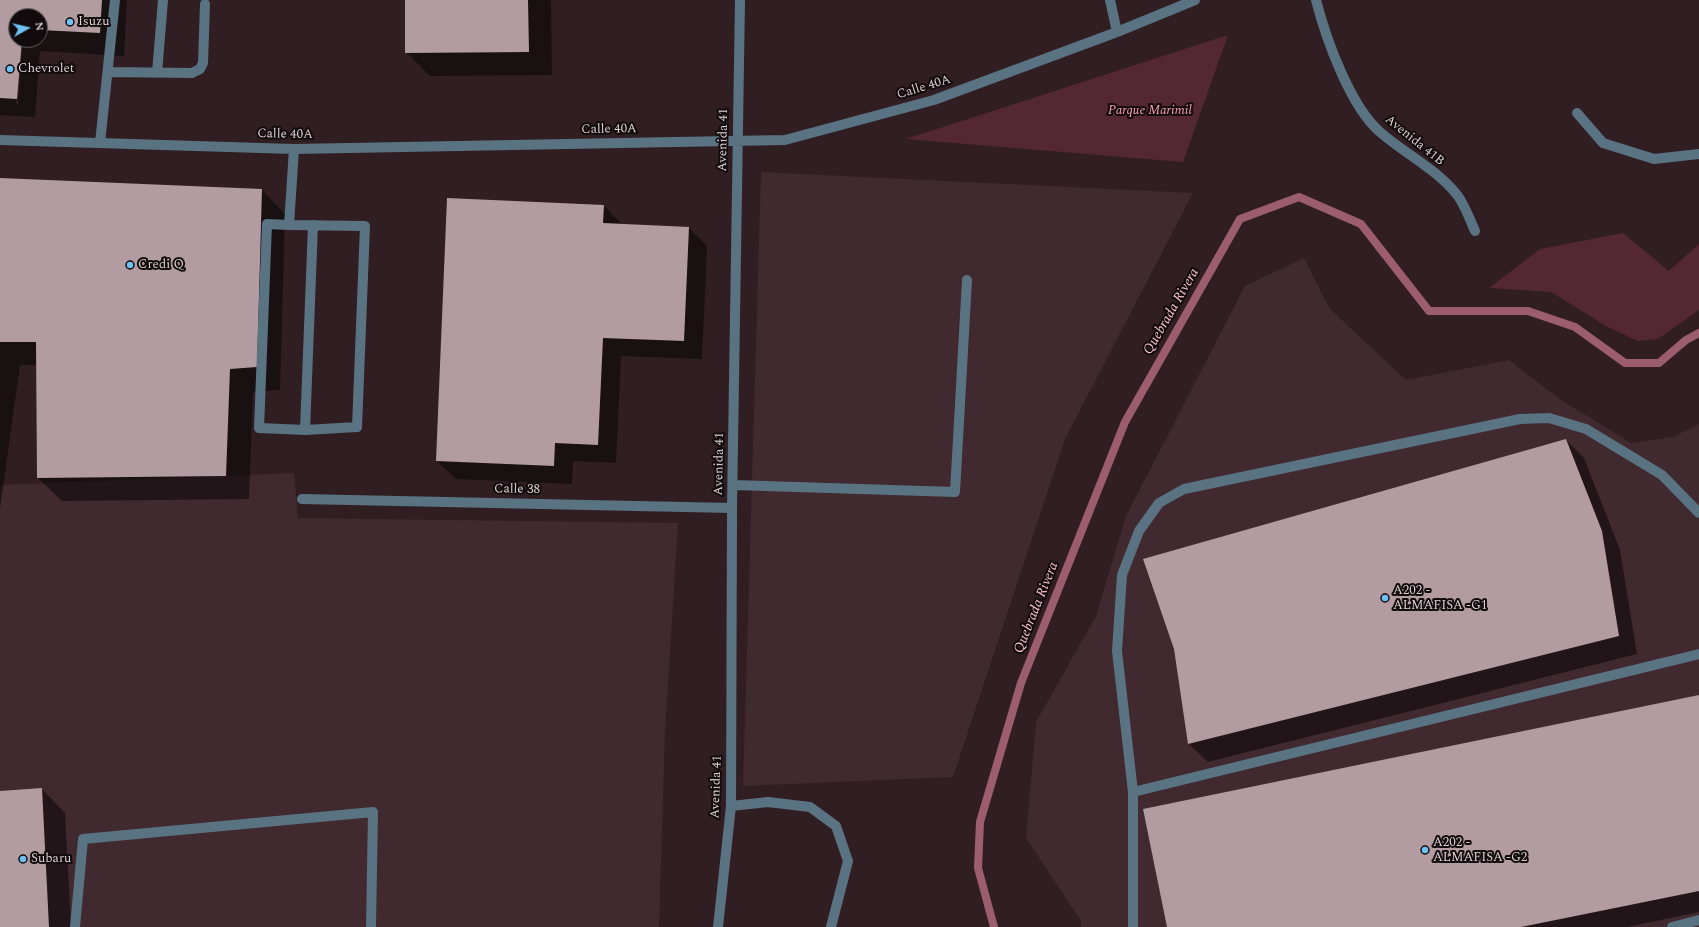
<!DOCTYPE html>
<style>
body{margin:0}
#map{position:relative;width:1699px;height:927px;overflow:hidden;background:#301e23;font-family:Spectral,serif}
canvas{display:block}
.north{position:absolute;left:8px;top:8px;width:40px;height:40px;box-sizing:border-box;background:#120b0d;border:1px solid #635a5c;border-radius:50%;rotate:82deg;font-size:11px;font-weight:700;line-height:16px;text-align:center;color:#dcd0d3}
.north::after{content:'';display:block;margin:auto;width:14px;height:18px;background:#6dc2f3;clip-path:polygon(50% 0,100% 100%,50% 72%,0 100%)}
</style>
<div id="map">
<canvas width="1699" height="927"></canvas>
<div class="north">N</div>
</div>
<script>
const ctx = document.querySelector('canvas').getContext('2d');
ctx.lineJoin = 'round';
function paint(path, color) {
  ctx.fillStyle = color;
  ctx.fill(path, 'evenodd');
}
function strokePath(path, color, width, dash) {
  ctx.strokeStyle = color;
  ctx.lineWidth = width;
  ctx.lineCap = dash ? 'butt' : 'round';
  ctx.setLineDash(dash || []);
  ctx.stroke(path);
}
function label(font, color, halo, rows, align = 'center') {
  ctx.font = font + ' Spectral,serif';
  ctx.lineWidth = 4;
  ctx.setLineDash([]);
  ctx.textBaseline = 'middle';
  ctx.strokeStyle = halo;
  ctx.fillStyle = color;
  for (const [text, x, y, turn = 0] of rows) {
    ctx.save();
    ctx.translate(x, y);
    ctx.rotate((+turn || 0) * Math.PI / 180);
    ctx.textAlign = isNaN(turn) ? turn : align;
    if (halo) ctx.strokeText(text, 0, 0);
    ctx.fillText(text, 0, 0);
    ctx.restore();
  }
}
paint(new Path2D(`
 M761 172 1193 193 1065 439 953 777 743 786Z
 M1304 258 1330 309 1406 380 1509 360 1558 398 1631 443 1673 437 1699 424V927H1081V921L1026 838 1036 722 1096 616 1126 516 1245 286Z
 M294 473 298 518 678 523 665 732 659 927H0V485Z`), '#40292f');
paint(new Path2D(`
 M1228 35 1183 162 906 139Z
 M1623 233 1669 271 1699 244V310L1658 339 1638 341 1606 326 1551 292 1489 288 1540 249Z`), '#542734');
paint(new Path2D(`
 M0 0H127L124 56 40 51 35 117 0 115ZM16 16H40V40H16ZM20 50H22L18 105 16 104Z
 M406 0H551L552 75 430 76 406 52Z
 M0 179 262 190 285 214 280 390 253 392 249 499 62 501 38 478V365H20L0 509Z
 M604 206 622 224 689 228 707 246 702 359 621 356 616 463 573 461 572 484 456 479 437 461Z
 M1566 440 1584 458 1620 550 1637 654 1208 762 1189 744 1175 648Z
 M1699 696V912L1627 927H1168Z
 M42 789 65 813 71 927H0V792Z`), '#0007');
strokePath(new Path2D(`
 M994 927 978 868 980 822 1021 683 1125 422 1240 219 1299 197 1361 224 1429 311H1528L1575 327 1625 363H1659L1686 340 1699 333`), '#9c5e6f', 8);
paint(new Path2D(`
 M0 0H102L100 33 40 30V16H16V40H22L17 99 0 98Z
 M405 0H528L529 52 405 53Z
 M0 178 262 189 257 367 230 369 226 476 37 478 36 342H0Z
 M447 198 604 205 603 223 689 227 684 341 603 338 598 445 555 443 554 466 436 461Z
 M1566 439 1602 531 1619 636 1188 744 1174 649 1143 559Z
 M1699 695V891L1521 927H1167L1143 809Z
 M42 788 49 927H0V791Z`), '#b29ca1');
strokePath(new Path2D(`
 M1110 0 1117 32
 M1316 0C1326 39 1350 106 1380 132 1405 154 1437 169 1458 196 1465 206 1470 220 1475 231
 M108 72 192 73 200 69 203 63 205 4
 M157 73 163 0
 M1577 113 1603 143 1654 159 1699 154
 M0 140 294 149 785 140 934 100 1117 32 1195 0
 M100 143 115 0
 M289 225 365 226 357 427 305 430 259 428 267 224 289 225 294 149
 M305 430 313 225
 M733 485 955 492 967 280
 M302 499 732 508
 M1133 792 1699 654
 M731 806 768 802 810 807 836 826 848 861 831 927
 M75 927 83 839 373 812 371 927
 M718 927 731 806 732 508 740 0
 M1133 927V792L1117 651 1122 575 1139 531 1159 503 1184 489 1520 419 1549 418 1586 429 1662 475 1699 513
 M1672 927 1699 920`), '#5a7382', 10);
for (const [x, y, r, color] of [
 [70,22,4,"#6dc2f3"],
 [10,69,4,"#6dc2f3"],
 [130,265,4,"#6dc2f3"],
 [1385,598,4,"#6dc2f3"],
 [1425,850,4,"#6dc2f3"],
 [23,859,4,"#6dc2f3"]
]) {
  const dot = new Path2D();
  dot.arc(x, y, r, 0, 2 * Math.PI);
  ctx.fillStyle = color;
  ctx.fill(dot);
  strokePath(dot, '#120b0d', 1.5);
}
label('13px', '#dcd0d3', '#120b0d', [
 ["Isuzu",78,22],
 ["Chevrolet",18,69],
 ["Credi Q",138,265],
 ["A202 -",1393,591],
 ["ALMAFISA -G1",1393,606],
 ["A202 -",1433,843],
 ["ALMAFISA -G2",1433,858],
 ["Subaru",31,859]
], 'left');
label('13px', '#dcd0d3', '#120b0d', [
 ["Calle 40A",924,88,-17],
 ["Calle 40A",609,130,-1],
 ["Calle 40A",285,135,1],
 ["Avenida 41",724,140,-89],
 ["Avenida 41B",1414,141,39],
 ["Avenida 41",720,464,-89],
 ["Calle 38",517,490,1],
 ["Avenida 41",717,787,-88]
]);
label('italic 13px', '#fda0b8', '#120b0d', [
 ["Parque Marimil",1150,111]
]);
label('italic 14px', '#ffc5d3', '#120b0d', [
 ["Quebrada Rivera",1172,312,-60],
 ["Quebrada Rivera",1037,608,-68]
]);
</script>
